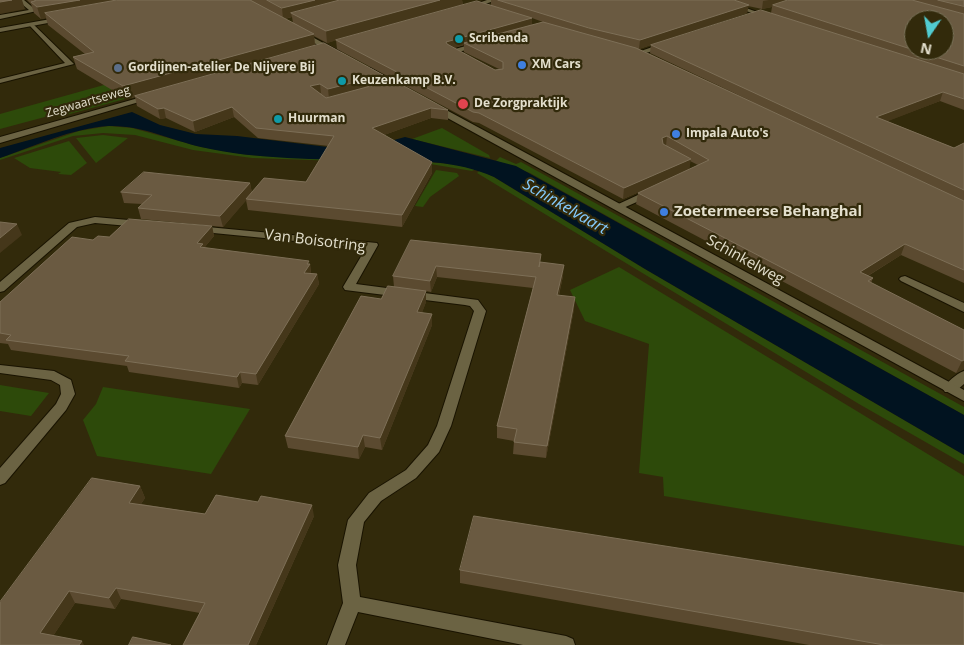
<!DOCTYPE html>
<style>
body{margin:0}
#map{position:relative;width:964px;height:645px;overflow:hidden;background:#322a0b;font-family:"Open Sans",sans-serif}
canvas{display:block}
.north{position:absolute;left:904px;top:10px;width:50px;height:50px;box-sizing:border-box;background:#322a0b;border:1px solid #797259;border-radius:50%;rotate:192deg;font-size:14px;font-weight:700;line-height:20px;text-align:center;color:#e3dfcd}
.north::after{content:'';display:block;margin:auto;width:18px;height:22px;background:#51ccd1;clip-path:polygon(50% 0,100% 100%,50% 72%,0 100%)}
</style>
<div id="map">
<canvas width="964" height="645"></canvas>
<div class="north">N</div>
</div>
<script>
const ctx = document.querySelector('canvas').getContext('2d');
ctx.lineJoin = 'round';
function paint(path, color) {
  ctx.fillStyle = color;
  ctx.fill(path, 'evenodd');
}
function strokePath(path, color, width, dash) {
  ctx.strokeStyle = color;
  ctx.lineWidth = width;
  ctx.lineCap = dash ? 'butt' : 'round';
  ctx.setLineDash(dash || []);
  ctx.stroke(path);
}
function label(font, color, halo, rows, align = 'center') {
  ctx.font = font + ' "Open Sans",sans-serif';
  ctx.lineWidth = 4.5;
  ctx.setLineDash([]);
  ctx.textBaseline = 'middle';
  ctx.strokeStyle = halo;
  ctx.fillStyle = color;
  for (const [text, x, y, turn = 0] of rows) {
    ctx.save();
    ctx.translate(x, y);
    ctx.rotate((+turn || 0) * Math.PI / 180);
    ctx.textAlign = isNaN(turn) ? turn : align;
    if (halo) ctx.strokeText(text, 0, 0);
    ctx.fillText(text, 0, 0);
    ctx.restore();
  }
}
paint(new Path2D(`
 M179 64 132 97 59 117 56 114 0 129V114Z
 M108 126 132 128 201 147 249 155 332 159 373 158 453 164 476 169 472 171 430 164 252 158 193 150 135 135 103 133 73 136 0 160V158L79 131Z
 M442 128 489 155 490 158 412 139Z
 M103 135 128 138 96 163 76 138Z
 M69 141 87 163 71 175 58 174 61 172 30 168 14 158Z
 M500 157 516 164 521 162 964 407V415L530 173 496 161Z
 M436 170 457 173 459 176 430 197 423 207 415 206Z
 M480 170 494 177 645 269 964 455V464L859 404 477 173Z
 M619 267 964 476V546L664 496 663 477 639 473 649 344 585 321 570 290Z
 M0 385 49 393 31 416 0 411Z
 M103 387 250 409 211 474 97 456 83 420 96 404Z`), '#2d4a0a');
paint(new Path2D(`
 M132 112 160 125 196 134 237 136 336 148 383 143 405 137 516 166 964 415V455L645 269 494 177C456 160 416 161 375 160 317 159 258 160 201 147 171 140 141 125 109 126 72 128 35 146 0 158V148Z`), '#011320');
const lane = new Path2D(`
 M17 0H24L37 11 0 19V15L29 10Z
 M480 42 484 44 483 46 458 52 464 54V58H458L448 51Z
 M653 188 658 191 657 193 621 209 617 210 612 207Z
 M905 276 964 303V312L901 281 899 279 901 277Z
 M964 371V384L955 392H945L943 389C947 382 956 374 964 371Z`);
const street = new Path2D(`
 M487 0H497L467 10 464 8Z
 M715 0H724L771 17 766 18Z
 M32 23 74 64 0 83V79L65 63 30 26 29 25Z
 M299 32H303L340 52 333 54 299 34Z
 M667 42H670V46L639 55 635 53Z
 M365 68H371L407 90 400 92 365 72Z
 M149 95 156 97 0 143V137Z
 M431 105H437L964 390V401L431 109Z
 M95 217 140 221 145 224 140 227 95 223 77 227 4 291 0 292V282L69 223Z
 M197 226 377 243 378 245 356 284 478 300 486 311 451 426 439 452 416 478 381 501 364 522 356 565 360 597 566 636 573 639 575 645H523L358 612 345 645H327L343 603 338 565 348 520 369 493 406 470 428 445 437 426 474 311 470 306 465 305 345 290 343 287 366 248 193 231 192 229Z
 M0 365 54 371 71 380 75 394 66 410 5 483 0 485V468L56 404 61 394 60 385 51 380 0 373Z`);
const secondary = new Path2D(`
 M62 17 64 18V20L0 32V28Z`);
strokePath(lane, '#191300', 2);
strokePath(street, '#191300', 2);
strokePath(secondary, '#191300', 2);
paint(lane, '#6b6343');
paint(street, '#6b6343');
paint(secondary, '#6b6343');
paint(new Path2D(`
 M27 0H462L463 5 405 21 491 5V0H964V110L940 101 887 121 954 148 964 143V283L901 255 868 276 873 278 871 283 964 330V369L956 373 636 204 638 193 680 174 623 199 479 123 473 122 337 49 336 40 327 43 314 36 315 45 383 83 448 110V120L431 118 384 135 432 173 402 227 248 210 246 200 223 227 141 219 138 208 142 204 124 203 121 192 250 183 252 193 306 182 329 146 258 138 234 117 195 132 166 118 160 119 137 106 135 97 127 99 77 69 73 57 85 54 48 25 46 18 41 19 34 13 31 4ZM748 6 762 9 772 7 771 13 669 39 747 13ZM292 17 293 23 285 19ZM532 18 543 22 532 25ZM464 45V52L499 69 495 70 454 48ZM651 45 650 53 753 102 639 49ZM690 161 698 165 689 170Z
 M212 226 214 236 204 248 310 264 311 273 317 274 319 284 258 385 242 383 239 388 129 372 127 366 11 350 8 344 0 343V302L93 240 109 237Z
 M411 240 541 262 563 276 559 295 574 309 546 458 513 454 514 441 497 438V426L533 288 437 277 431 292 426 291V302L422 312 432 325 382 450 365 447 359 459 288 448 285 436 381 299 394 287 393 276Z
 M140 486 145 498 141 504 205 514 314 516 256 645H183L200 613 121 599 115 609 75 603 53 636 0 645Z
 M460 570 964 645H809L460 583Z`), '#5b4a30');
paint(new Path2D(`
 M12 0H22L25 9 0 14V2Z
 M80 0H145L45 13 46 18 41 19 37 7Z
 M315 0H363L291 13 292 17 283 19 282 8Z
 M440 0H462L463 5 327 43 326 31Z
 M769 0H798L773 5 772 7 762 9 763 1Z
 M749 5 747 13 639 49 640 40Z
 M532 18V27L464 43V45L446 50V42Z
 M314 34 315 46 135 96V97L127 99 123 86Z
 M383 75V84L329 99 328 89Z
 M320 84 321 93 311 96 310 86Z
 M943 92 940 101 873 127 876 117Z
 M232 107 234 117 195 132 193 121Z
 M164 108 166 118 160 119 158 109Z
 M431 108V118L373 139 372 128Z
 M667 136 666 146 660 148 662 138Z
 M691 159 689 170 623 199 624 188Z
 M432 162V173L402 227V215Z
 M250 183 252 194 223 227 220 216Z
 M17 224 22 235 0 253V238Z
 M212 226 214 236 204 248 205 254 197 243Z
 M905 244 901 255 856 283 860 272Z
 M309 261V265L310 264 311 274 304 273 307 264Z
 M564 265 563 276 556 307 557 295Z
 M436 266 437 277 431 292 430 281Z
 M317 274 319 284 258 385 256 374Z
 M426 291V302L418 324 417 312Z
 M575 297 574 309 546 458 547 446Z
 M432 314V325L382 450 380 438Z
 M964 360V369L956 373 962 361Z
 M240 372 242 383 239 388 237 377Z
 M363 435 365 447 359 459 358 447Z
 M140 486 145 498 134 514 129 503Z
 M312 505 314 516 256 645H248Z
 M116 588 121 599 115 609 109 598Z
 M69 591 75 603 47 645 40 633Z
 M82 641 84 645H79Z`), '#45371a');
const building = new Path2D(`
 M0 0H12L0 2Z
 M35 0H80L37 7 31 2 35 1Z
 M117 0H250L314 34 123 86 73 57 94 52 45 13Z
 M267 0H315L282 8Z
 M340 0H440L326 31 291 13Z
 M498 0H734L749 5 640 40 589 28Z
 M788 0H912L964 14V66L773 5ZM914 20H944V50H914Z
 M938 0H964V6Z
 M477 1 532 18 446 42 447 44 495 70 503 69V62L464 43 543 22 636 48 964 201V270L905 244 860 272 873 278 868 281 964 330V360L962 361 638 193 709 160 667 136 662 138 663 144 691 159 624 188 479 113 473 112 336 40Z
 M761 10 964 74V99L943 92 876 117 954 148 964 143V190L651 45Z
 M324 43 383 75 328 89 320 84 310 86 326 98 393 80 448 110 431 108 372 128 432 162 402 215 246 199 264 178 306 182 334 136 256 128 232 107 193 121 164 108 158 109 135 96Z
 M144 172 250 183 220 216 138 208 152 195 121 192Z
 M129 219 212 226 197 243 203 244 200 247 309 261 307 264H310L304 273 317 274 256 374 240 372 237 377 125 361 129 356 6 340 11 335 0 333V302L72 237 93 240 98 236 109 237Z
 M0 222 17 224 0 238Z
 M411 240 541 254 539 267 540 262 564 265 557 295 575 297 547 446 514 442 517 429 497 426 536 277 436 266 430 281 393 276Z
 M388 286 426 291 417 312 432 314 380 438 363 435 358 447 285 436 361 296 381 299Z
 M92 478 140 486 129 503 205 514 216 495 258 502 261 496 312 505 248 645H183L205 603 116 588 109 598 69 591 40 633 82 641 79 645H0V602Z
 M474 516 964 593V645H884L460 570Z
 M133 637 171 645H129Z`);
paint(building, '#6a5a41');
strokePath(building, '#7d6f57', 1);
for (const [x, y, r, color] of [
 [459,39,5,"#0f9aa8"],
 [522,65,5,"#3f7fe0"],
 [118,68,5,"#5c6f8a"],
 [342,81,5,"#0f9aa8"],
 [463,104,6,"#e0444e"],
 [278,119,5,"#0f9aa8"],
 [676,134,5,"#3f7fe0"],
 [664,212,5,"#3f7fe0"]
]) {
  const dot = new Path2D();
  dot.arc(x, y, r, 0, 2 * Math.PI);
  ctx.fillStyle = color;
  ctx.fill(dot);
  strokePath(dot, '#322a0b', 2);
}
label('bold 12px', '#e3dfcd', '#322a0b', [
 ["Scribenda",469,39],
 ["XM Cars",532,65],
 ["Gordijnen-atelier De Nijvere Bij",128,68],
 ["Keuzenkamp B.V.",352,81],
 ["De Zorgpraktijk",474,104],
 ["Huurman",288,119],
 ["Impala Auto's",686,134]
], 'left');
label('12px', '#e3dfcd', '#322a0b', [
 ["Zegwaartseweg",88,102,-16]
]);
label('bold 15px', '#e3dfcd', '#322a0b', [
 ["Zoetermeerse Behanghal",674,212]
], 'left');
label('15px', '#e3dfcd', '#322a0b', [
 ["Van Boisotring",315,241,7],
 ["Schinkelweg",745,260,29]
]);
label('italic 16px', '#85ccff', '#322a0b', [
 ["Schinkelvaart",565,207,30]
]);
</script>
